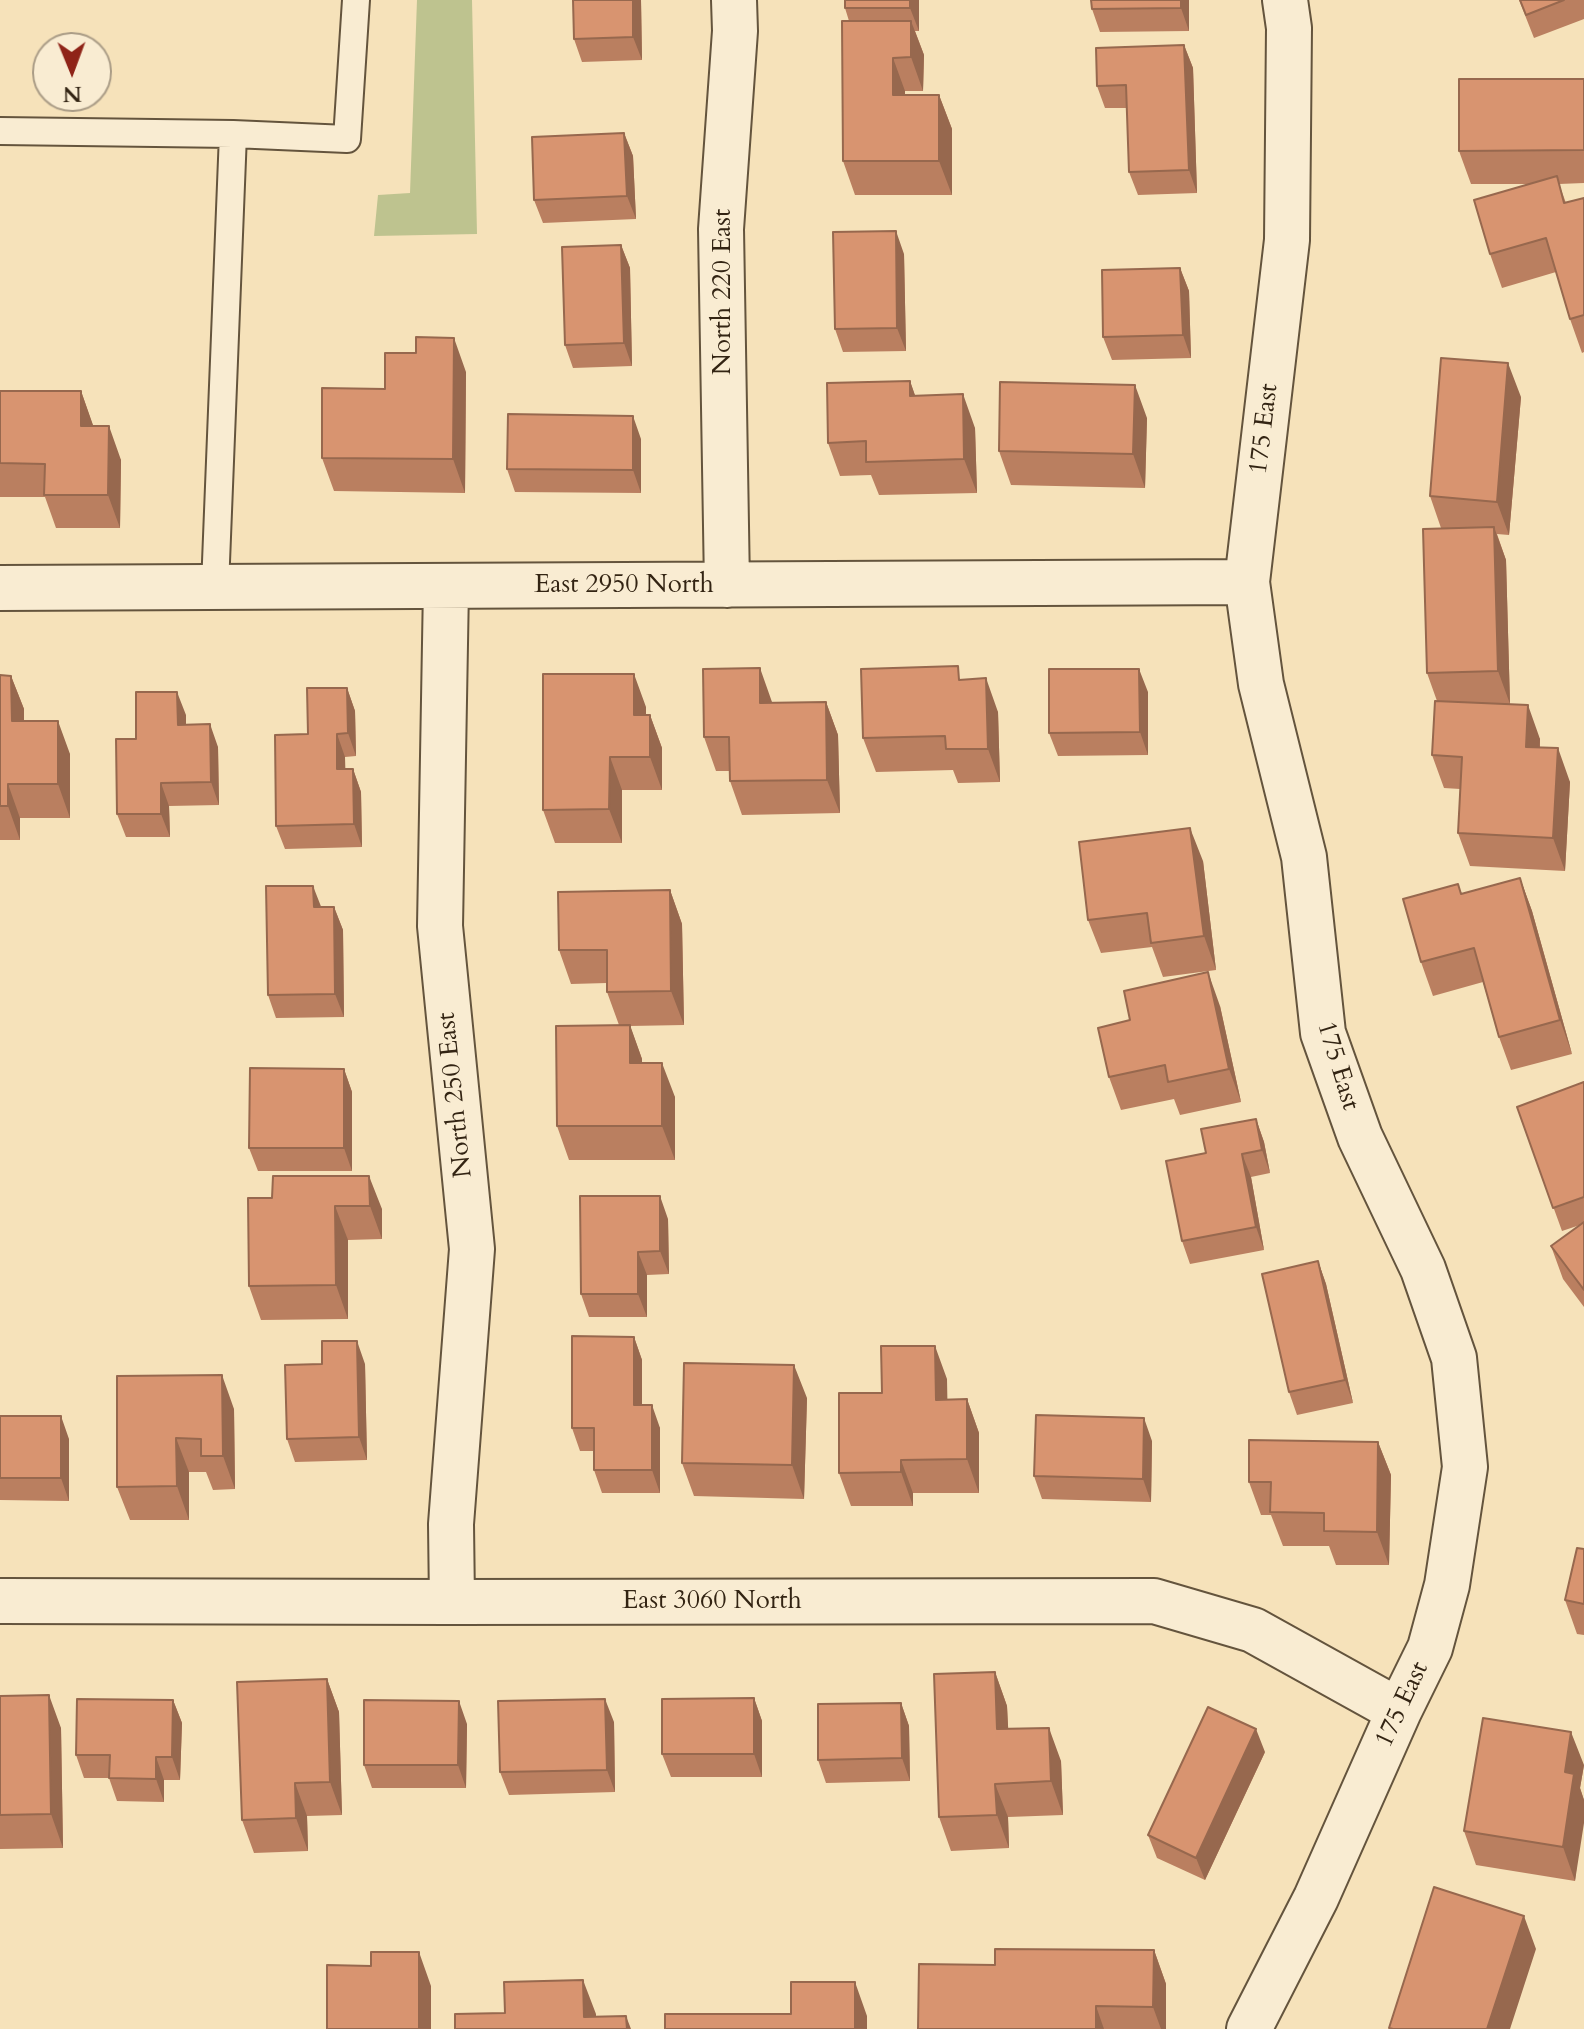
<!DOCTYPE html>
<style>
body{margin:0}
#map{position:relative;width:1584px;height:2029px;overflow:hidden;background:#f6e2ba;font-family:Cardo,serif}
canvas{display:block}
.north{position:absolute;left:32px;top:32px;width:80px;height:80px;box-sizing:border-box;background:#f9ecd2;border:2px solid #aa9c86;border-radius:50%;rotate:179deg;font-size:22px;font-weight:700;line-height:32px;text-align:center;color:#332413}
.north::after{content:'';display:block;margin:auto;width:28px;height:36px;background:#8f2418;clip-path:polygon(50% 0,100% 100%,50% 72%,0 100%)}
</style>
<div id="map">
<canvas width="1584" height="2029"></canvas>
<div class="north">N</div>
</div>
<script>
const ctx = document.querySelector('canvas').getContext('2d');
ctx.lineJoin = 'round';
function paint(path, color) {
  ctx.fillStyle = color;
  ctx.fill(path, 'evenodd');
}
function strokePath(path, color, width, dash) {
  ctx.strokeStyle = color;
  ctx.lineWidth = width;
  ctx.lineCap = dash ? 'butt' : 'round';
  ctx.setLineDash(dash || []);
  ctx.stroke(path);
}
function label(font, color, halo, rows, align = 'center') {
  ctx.font = font + ' Cardo,serif';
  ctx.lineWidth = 7;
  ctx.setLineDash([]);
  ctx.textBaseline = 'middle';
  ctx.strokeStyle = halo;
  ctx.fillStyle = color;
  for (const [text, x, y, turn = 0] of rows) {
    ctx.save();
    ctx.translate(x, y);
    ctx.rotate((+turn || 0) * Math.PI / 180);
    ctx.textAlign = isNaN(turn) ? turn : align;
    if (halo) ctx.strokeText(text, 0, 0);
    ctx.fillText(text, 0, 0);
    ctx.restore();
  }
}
paint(new Path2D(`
 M417 0H472L477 234 374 236 378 195 410 193Z`), '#bec38f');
const service = new Path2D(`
 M0 131 233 134 347 139 356 0
 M215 587 233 134`);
const minor = new Path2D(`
 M727 585 721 229 735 31 734 0
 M446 587 440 926 472 1249 451 1524 452 1602
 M0 588 1247 582
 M0 1601 452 1602 1154 1601 1253 1630 1399 1711
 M1249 2029 1316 1898 1399 1711 1430 1648 1447 1585 1465 1467 1454 1358 1423 1269 1360 1137 1323 1033 1304 857 1261 684 1247 582 1287 240 1289 28 1285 0`);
strokePath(service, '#64543d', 30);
strokePath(minor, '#64543d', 48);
strokePath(service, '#f9ecd2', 26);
strokePath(minor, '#f9ecd2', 44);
paint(new Path2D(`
 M573 0H641L642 60 582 62 574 39Z
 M919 0V31H915L924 55 923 91H905V95H939L952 129V195H855L843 161 849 21 845 8Z
 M1189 0V31L1100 32 1092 9Z
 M1519 0H1584V19L1534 38Z
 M1184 45 1193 68 1197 193 1138 195 1129 172 1127 108H1105L1097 86Z
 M1584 79V183L1559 184 1566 203 1584 198V352L1582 353 1570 319 1556 272 1502 288 1490 254 1530 184H1471L1459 151Z
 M624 133 633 156 636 219 543 223 534 200Z
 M621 245 630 268 632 366 573 368 565 345Z
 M904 254 906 351 843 352 835 329Z
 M1180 268 1189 291 1191 358 1112 360 1103 337Z
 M466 372 465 493 334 491 322 458 385 389Z
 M910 381 915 396 975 428 977 493 879 495 871 475 840 476 828 443Z
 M0 391H81L93 426 121 460 120 528H56L45 497H0Z
 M1521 397 1509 535 1497 534 1506 560 1510 704 1540 739V747L1570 782 1565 871 1470 866 1458 833 1460 789 1444 788 1432 755 1437 701 1427 673 1441 528 1430 496Z
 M1147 418 1145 488 1011 485 999 451Z
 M641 439V493L515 492 507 469Z
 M0 675 11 676 24 709V721L70 754V818H20V840H0Z
 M963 679 998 712 1000 782 958 783 953 770 876 772 863 738Z
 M347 688 355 711 356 756 345 757V769H353L361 792 362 847 285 849 276 826 308 734Z
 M1148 692V755L1058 756 1049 733Z
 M826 702 838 735 840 813 742 815 730 781V771H716L704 737 772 703Z
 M646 707V715H650L662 748V790H622V843H555L543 810Z
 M186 715V724L218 747 219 805 169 806 170 837H126L117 814 136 739Z
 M1203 861 1216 970 1163 977 1152 947 1101 953 1088 920Z
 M1520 878 1532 911 1572 1054 1511 1070 1499 1037 1483 982 1433 996 1421 962 1462 894Z
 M670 890 682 924 684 1025 630 1026 642 1059V1063L675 1097V1160H569L557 1126 619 1025 607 992V983L571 984 559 950Z
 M321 907H334L343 930 344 1017 276 1018 268 995Z
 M1220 1006 1241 1102 1180 1115 1174 1099 1121 1110 1109 1077Z
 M344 1069 352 1092V1171H258L249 1148Z
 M1584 1082V1307L1563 1279 1551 1246 1580 1225 1562 1231 1517 1107Z
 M1256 1119 1264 1142 1270 1173 1251 1177 1264 1250 1190 1264 1182 1241 1206 1153Z
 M273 1176 382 1209V1239L348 1240V1319L261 1320 249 1286 272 1198Z
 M668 1219 669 1274 647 1275V1317H589L581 1294Z
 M1318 1261 1326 1284 1353 1403 1297 1415 1289 1392Z
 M634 1337 642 1360V1405L660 1428V1493H602L594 1470V1451H580L572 1428Z
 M365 1364 367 1460 295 1462 287 1439Z
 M117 1376 234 1409 235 1489 213 1490 206 1472H189V1520H130L117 1487Z
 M947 1379V1400L967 1399 979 1433V1493H913V1506H851L839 1473 882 1393Z
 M807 1398 804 1499 694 1496 682 1463Z
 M0 1416 69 1439V1501L0 1500Z
 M1152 1441 1151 1502 1042 1499 1034 1476Z
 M1378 1442 1391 1475 1389 1565H1336L1329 1546H1283L1271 1515H1261L1249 1482Z
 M1584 1549V1635L1577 1634 1565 1600Z
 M995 1672 1007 1706 1008 1729 1061 1761 1063 1815 1008 1817 1009 1848 951 1851 939 1817Z
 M327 1679 339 1712 342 1815 307 1816 308 1851 254 1853 242 1820Z
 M0 1696 61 1728 63 1848 0 1849Z
 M754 1698 762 1721V1777H671L662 1754Z
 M173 1700 182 1723 180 1780H164V1802L117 1801 109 1778H84L76 1755Z
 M901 1703 909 1726 910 1781 826 1783 818 1760Z
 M614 1722 615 1792 509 1795 500 1772Z
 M467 1724 466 1788H372L364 1765Z
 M1265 1752 1205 1880 1157 1858 1148 1835Z
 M1584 1765 1580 1788 1584 1800 1575 1881 1476 1865 1464 1831Z
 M1154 1950 1166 1984V2029H918L995 1965Z`), '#ba7f60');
paint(new Path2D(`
 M633 0H641L642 60 633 37Z
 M910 0H919V31L910 8Z
 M1181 0H1189V31L1181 8Z
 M911 21 924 55 923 91 911 57Z
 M1184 45 1193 68 1197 193 1189 170Z
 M893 58 905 91V129L893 95Z
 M939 95 952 129V195L939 161Z
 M624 133 633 156 636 219 627 196Z
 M896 231 904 254 906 351 897 328Z
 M621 245 630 268 632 366 624 343Z
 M1180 268 1189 291 1191 358 1183 335Z
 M454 338 466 372 465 493 453 459Z
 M1508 363 1521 397 1509 535 1497 502Z
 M910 381 922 415 910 396Z
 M1135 385 1147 418 1145 488 1133 454Z
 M81 391 93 425V459L81 426Z
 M963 394 975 428 977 493 964 459Z
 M633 416 641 439V493L633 470Z
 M109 426 121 460 120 528 108 495Z
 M1494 527 1506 560 1510 704 1498 671Z
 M760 668 772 702 773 737 760 703Z
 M1139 669 1148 692V755L1140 732Z
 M634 674 646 707V748L634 715Z
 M11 676 24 709V754L12 721Z
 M986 678 998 712 1000 782 988 749Z
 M347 688 355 711 356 756 348 733Z
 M177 692 186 715V748L178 725Z
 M826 702 838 735 840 813 827 780Z
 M1528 705 1540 739 1538 780 1526 747Z
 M650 715 662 748V790L650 757Z
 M58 721 70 754V818L58 784Z
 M210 724 218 747 219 805 211 782Z
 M337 734 345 757 346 792 337 769Z
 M1558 748 1570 782 1565 871 1553 838Z
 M610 757 622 790V843L609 809Z
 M353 769 361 792 362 847 354 824Z
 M161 783 169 806 170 837 161 814Z
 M8 784 20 818V840L8 806Z
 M1190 828 1203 861 1216 970 1204 936Z
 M1520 878 1532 911 1572 1054 1560 1020Z
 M313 886 322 909 314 907Z
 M670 890 682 924 684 1025 671 991Z
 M334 907 343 930 344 1017 335 994Z
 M1208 972 1220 1006 1241 1102 1229 1069Z
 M630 1025 642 1059V1097L630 1063Z
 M662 1063 675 1097V1160L662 1126Z
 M344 1069 352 1092V1171L344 1148Z
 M1256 1119 1264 1142 1270 1173 1262 1150Z
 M1242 1154 1251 1177 1264 1250 1256 1227Z
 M369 1176 382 1209V1239L370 1206Z
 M660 1196 668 1219 669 1274 660 1251Z
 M335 1206 348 1240V1319L336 1285Z
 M638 1252 647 1275V1317L638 1294Z
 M1318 1261 1326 1284 1353 1403 1345 1380Z
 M634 1337 642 1360V1428L634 1405Z
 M357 1341 365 1364 367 1460 359 1437Z
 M935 1346 947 1379 948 1433 936 1400Z
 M794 1365 807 1398 804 1499 792 1465Z
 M222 1375 234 1409 235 1489 223 1456Z
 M967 1399 979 1433V1493L967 1459Z
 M652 1405 660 1428V1493L652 1470Z
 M61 1416 69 1439V1501L61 1478Z
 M1144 1418 1152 1441 1151 1502 1143 1479Z
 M176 1438 189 1472V1520L177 1486Z
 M1378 1442 1391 1475 1389 1565 1377 1532Z
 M901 1460 913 1493V1506L901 1472Z
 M995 1672 1007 1706 1010 1763 997 1729Z
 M327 1679 339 1712 342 1815 330 1782Z
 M49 1695 61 1728 63 1848 51 1814Z
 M754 1698 762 1721V1777L754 1754Z
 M605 1699 614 1722 615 1792 607 1770Z
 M173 1700 182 1723 180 1780 172 1757Z
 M459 1701 467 1724 466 1788 458 1765Z
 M901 1703 909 1726 910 1781 902 1758Z
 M1049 1728 1061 1761 1063 1815 1051 1781Z
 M1256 1729 1265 1752 1205 1880 1196 1858Z
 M1571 1732 1584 1765 1580 1788 1584 1800V1823L1575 1881 1563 1847 1565 1772Z
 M156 1757 164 1780V1802L156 1779Z
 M295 1783 307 1816 308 1851 296 1818Z
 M995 1784 1008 1817 1009 1848 997 1815Z
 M1524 1916 1536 1949 1510 2029H1487Z
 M1154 1950 1166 1984V2029H1161L1153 2007Z
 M419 1952 431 1986V2029H419Z
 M583 1980 596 2014V2029L584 2017Z
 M855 1982 867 2016V2029H855Z
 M1096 2006 1104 2029H1096Z
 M626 2016 631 2029H627Z`), '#97684e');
const building = new Path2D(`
 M573 0H633V37L574 39Z
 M845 0H910V8H845Z
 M1091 0H1181V8L1092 9Z
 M1520 0H1564L1526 15Z
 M842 21H911V57L893 58V95H939V161H843Z
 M1184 45 1189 170 1129 172 1126 85 1097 86 1096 48Z
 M1459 79H1584V150L1459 151Z
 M624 133 627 196 534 200 532 137Z
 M1557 176 1564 203 1584 198V315L1570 319 1546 238 1490 254 1474 200Z
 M896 231 897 328 835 329 833 232Z
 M621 245 624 343 565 345 562 247Z
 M1180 268 1183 335 1103 337 1102 270Z
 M416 337 454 338 453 459 322 458V388L385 389V353H416Z
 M1441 358 1508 363 1497 502 1430 496Z
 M910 381V396L963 394 964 459 866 462V441L828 443 827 383Z
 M1000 382 1135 385 1133 454 999 451Z
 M0 391H81V426H109L108 495H44L45 464 0 463Z
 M508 414 633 416V470L507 469Z
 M1494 527 1498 671 1427 673 1423 529Z
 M958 666 959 680 986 678 988 749H946L945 736 863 738 861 669Z
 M760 668V703L826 702 827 780 730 781 729 737H704L703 669Z
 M1049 669H1139L1140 732 1049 733Z
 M543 674H634V715H650V757H610L609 809 543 810Z
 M0 675 11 676 12 721H58V784H8V806H0Z
 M307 688H347L348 733 337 734V769H353L354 824 276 826 275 735 308 734Z
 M136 692H177L178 725 210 724 211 782 161 783V814H117L116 739H136Z
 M1435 701 1528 705 1526 747 1558 748 1553 838 1458 833 1462 757 1432 755Z
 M1190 828 1204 936 1151 943 1147 913 1088 920 1079 842Z
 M1520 878 1560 1020 1499 1037 1474 948 1421 962 1403 899 1458 884 1461 894Z
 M266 886H313L314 907H334L335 994 268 995Z
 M670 890 671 991 607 992V950H559L558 892Z
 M1208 972 1229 1069 1168 1082 1165 1065 1109 1077 1098 1028 1130 1020 1124 991Z
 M630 1025V1063H662V1126H557L556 1026Z
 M250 1068 344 1069V1148H249Z
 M1584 1082V1197L1553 1208 1517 1107Z
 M1256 1119 1262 1150 1242 1154 1256 1227 1182 1241 1166 1161 1206 1153 1201 1129Z
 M273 1176H369L370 1206H335L336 1285 249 1286 248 1198H272Z
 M580 1196H660V1251L638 1252V1294H581Z
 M1584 1222V1290L1551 1246Z
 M1318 1261 1345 1380 1289 1392 1262 1274Z
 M572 1336 634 1337V1405H652V1470H594V1428H572Z
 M322 1341H357L359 1437 287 1439 285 1365 322 1364Z
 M881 1346H935L936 1400 967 1399V1459L901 1460V1472L839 1473V1393H882Z
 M684 1363 794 1365 792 1465 682 1463Z
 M222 1375 223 1456H201V1439L176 1438 177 1486 117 1487V1376Z
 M1036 1415 1144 1418 1143 1479 1034 1476Z
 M0 1416H61V1478H0Z
 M1249 1440 1378 1442 1377 1532 1324 1531V1513L1270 1512 1271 1482H1249Z
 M1577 1548 1584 1549V1604L1565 1600Z
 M995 1672 997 1729 1049 1728 1051 1781 995 1784 997 1815 939 1817 934 1674Z
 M327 1679 330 1782 295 1783 296 1818 242 1820 237 1682Z
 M49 1695 51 1814 0 1815V1696Z
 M754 1698V1754H662V1699Z
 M77 1699 173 1700 172 1757H156V1779L109 1778 110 1755H76Z
 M605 1699 607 1770 500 1772 498 1701Z
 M364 1700 459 1701 458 1765H364Z
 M901 1703 902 1758 818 1760V1704Z
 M1208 1707 1256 1729 1196 1858 1148 1835Z
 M1483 1718 1571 1732 1565 1772 1574 1774 1563 1847 1464 1831Z
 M1434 1887 1524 1916 1487 2029H1393L1389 2028Z
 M995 1949 1154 1950 1153 2007 1096 2006V2029H918L919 1964 995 1965Z
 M371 1952H419V2029H327V1965L371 1966Z
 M583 1980 584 2017 626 2016 627 2029H455V2014L505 2013 504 1982Z
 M791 1982H855V2029H665V2014H791Z`);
paint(building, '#d89470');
strokePath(building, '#97684e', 2);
label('26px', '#332413', '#f9ecd2', [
 ["North 220 East",724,292,-90],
 ["175 East",1265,429,-83],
 ["East 2950 North",624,586],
 ["175 East",1337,1066,73],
 ["North 250 East",456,1095,-96],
 ["East 3060 North",712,1602],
 ["175 East",1403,1705,-65]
]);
</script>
